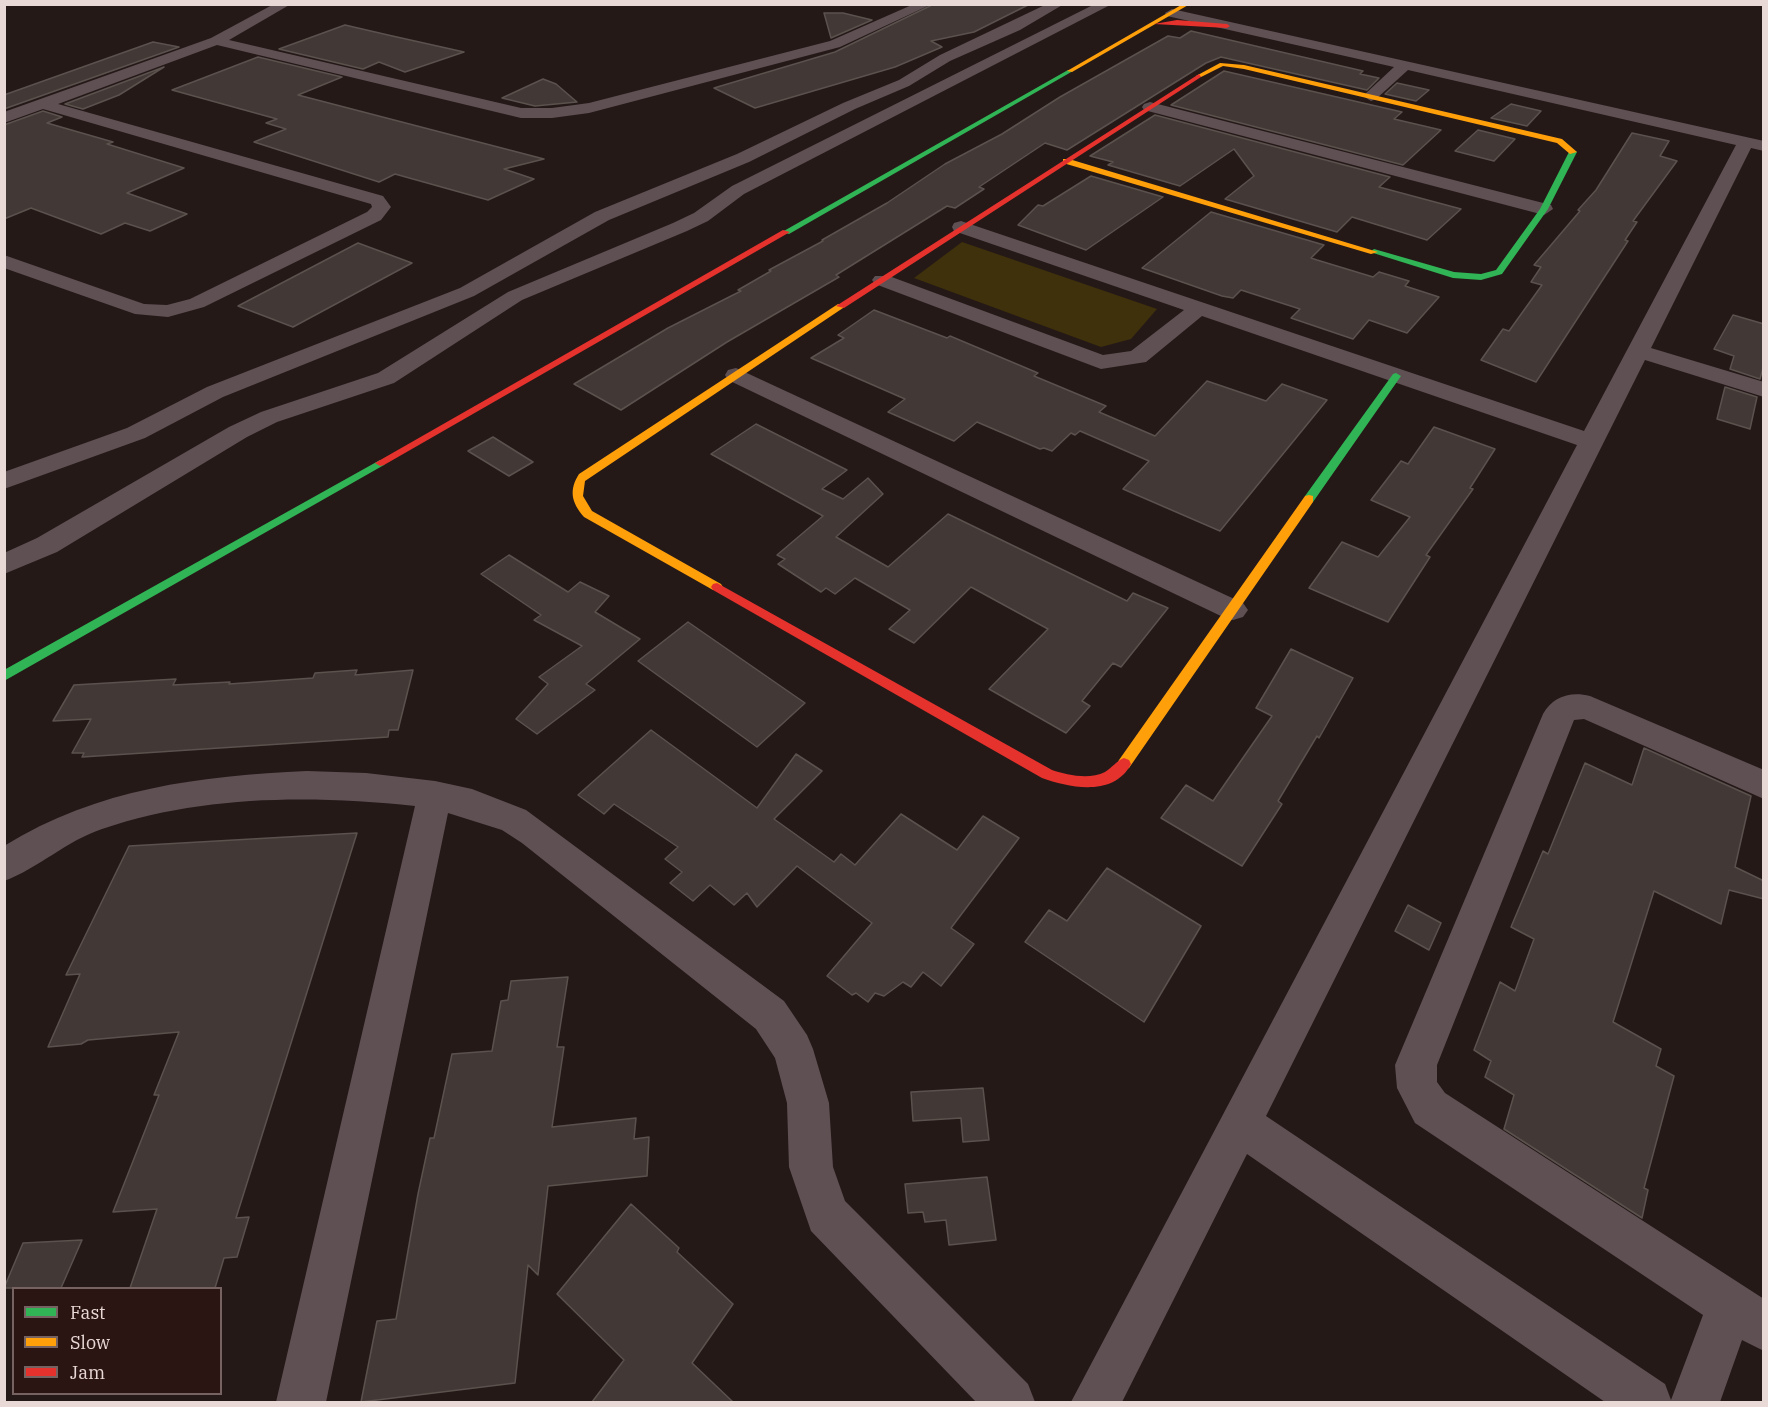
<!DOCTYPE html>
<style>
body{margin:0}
#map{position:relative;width:1768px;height:1407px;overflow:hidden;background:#251918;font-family:"IBM Plex Serif",serif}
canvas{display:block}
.frame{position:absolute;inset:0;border:6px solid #e8d8d6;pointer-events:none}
.legend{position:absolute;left:12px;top:1287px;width:210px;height:108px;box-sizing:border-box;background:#2a1513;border:2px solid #766361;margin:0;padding:8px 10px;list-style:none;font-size:18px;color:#e8d8d6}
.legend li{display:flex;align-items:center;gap:12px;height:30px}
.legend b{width:30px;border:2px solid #766361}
</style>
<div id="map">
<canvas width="1768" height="1407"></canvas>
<div class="frame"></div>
<ul class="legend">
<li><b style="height:8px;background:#30b455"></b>Fast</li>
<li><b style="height:8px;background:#ff9f0a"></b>Slow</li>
<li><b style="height:8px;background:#e5322d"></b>Jam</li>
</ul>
</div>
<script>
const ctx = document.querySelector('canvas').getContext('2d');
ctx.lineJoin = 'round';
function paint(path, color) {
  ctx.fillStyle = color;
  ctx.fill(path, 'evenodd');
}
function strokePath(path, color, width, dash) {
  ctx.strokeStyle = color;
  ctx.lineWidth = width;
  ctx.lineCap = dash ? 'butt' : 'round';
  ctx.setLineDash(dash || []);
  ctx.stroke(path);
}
paint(new Path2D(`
 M962 242 1157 309 1131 339 1101 347 914 278Z`), '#3e310b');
const building = new Path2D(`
 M934 4H1030L974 32 931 41 942 47 895 67 755 108 714 88 835 52Z
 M824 13H843L872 20 831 38Z
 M345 25 388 35 464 52 405 72 379 62 363 69 279 49Z
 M1191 31 1363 71 1360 74 1379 78 1367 90 1221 57 1206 63 1067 150 1045 143 979 187 984 189 955 208 947 206 836 275 839 277 727 342 621 410 574 384 668 328 741 291 738 290 771 271 769 270 823 241 822 240 887 203 945 164 1002 134 1060 97 1168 36 1180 38Z
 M153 42 179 47 4 109V95Z
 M258 57 342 77 298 95 544 159 504 169 534 179 488 200 395 174 379 182 254 142 286 129 266 123 277 119 172 90Z
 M164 67 119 95 83 109 65 104Z
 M1224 71 1402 112 1394 119 1441 130 1403 165 1171 105Z
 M543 79 556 84 577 102 535 106 502 98Z
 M1397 83 1429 90 1416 101 1385 94Z
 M1511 104 1541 111 1527 126 1491 118Z
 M43 111 62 117 47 123 113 142 107 144 184 168 127 193 187 214 150 231 125 223 101 234 31 208 4 219V125Z
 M1155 115 1390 177 1379 187 1461 209 1427 240 1352 217 1337 232 1225 199 1254 176 1234 149 1180 186 1108 165 1113 162 1090 156Z
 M1478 130 1515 139 1494 161 1455 151Z
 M1632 133 1669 141 1660 156 1677 161 1633 221 1637 222 1625 240 1628 241 1536 382 1481 360 1503 329 1509 331 1542 285 1531 282 1541 267 1534 265 1580 211 1578 210 1596 190Z
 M1091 176 1163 197 1086 250 1018 225 1038 205 1043 206Z
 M1211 212 1324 245 1311 258 1317 260 1373 277 1379 272 1409 281 1405 286 1439 297 1407 333 1369 320 1353 339 1291 318 1300 309 1241 290 1233 298 1222 296 1142 268Z
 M358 243 412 263 293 327 238 306Z
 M874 310 947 338 950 336 1038 373 1034 376 1106 406 1099 412 1155 436 1207 381 1266 401 1282 384 1327 400 1220 531 1123 489 1149 461 1080 431 1075 435 1071 433 1052 451 1044 448 1040 449 977 422 954 441 888 412 905 399 811 358 844 338 838 335Z
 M1733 315 1764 324V364L1760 379 1730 369 1734 356 1714 349Z
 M1725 387 1757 397 1750 429 1717 419Z
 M756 424 847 470 822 489 843 499 868 478 883 494 836 537 888 567 948 514 1127 601 1133 593 1168 608 1121 667 1113 663 1082 701 1090 706 1066 733 989 689 1048 629 971 587 914 643 889 629 910 610 855 578 835 594 826 588 821 592 778 564 785 559 777 555 823 516 711 454Z
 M1434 427 1495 449 1470 488 1473 489 1426 555 1430 557 1388 622 1309 588 1342 542 1378 557 1410 517 1371 500 1401 461 1408 464Z
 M493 437 533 462 509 476 468 451Z
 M509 555 568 592 580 582 609 596 595 612 640 639 586 684 595 690 537 734 516 719 548 684 539 677 582 646 534 620 541 615 481 574Z
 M688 622 805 703 757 747 638 661Z
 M1291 649 1353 678 1319 738 1317 736 1278 801 1282 804 1242 866 1161 818 1186 785 1213 801 1272 716 1256 708Z
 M357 670 355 675 413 670 398 730H389L388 737 82 757 84 753H72L91 719 53 721 74 685 176 679 173 685 230 682 229 684 313 678 315 673Z
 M651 730 757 808 796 754 822 771 774 819 834 862 841 854 855 865 901 814 957 850 983 816 1019 838 951 928 974 944 941 986 923 972 911 987 903 982 884 996 875 993 868 1002 856 993 852 995 827 976 872 923 797 866 757 907 747 893 734 905 710 885 693 901 670 883 682 872 665 859 678 847 614 804 604 814 578 795Z
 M1644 748 1751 796 1735 867 1764 881V899L1729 890 1721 924 1654 891 1613 1022 1661 1049 1656 1066 1674 1076 1644 1188 1648 1190 1642 1218 1504 1129 1514 1095 1485 1077 1491 1061 1474 1050 1500 982 1515 991 1534 939 1511 927 1543 851 1548 854 1585 763 1632 785Z
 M357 833 236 1218 249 1217 237 1257 224 1258 215 1288H130L157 1209 113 1212 159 1095H154L179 1032 88 1040 81 1044 48 1047 80 974 66 975 129 846Z
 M1107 868 1201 926 1144 1022 1025 942 1049 910 1067 921Z
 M1408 905 1441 923 1429 950 1395 931Z
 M568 977 557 1047H564L552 1127 636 1118 634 1139 649 1137 647 1176 548 1186 538 1275 528 1265 515 1383 361 1402 377 1321 396 1319 418 1194 430 1138H434L452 1054 492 1051 501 1001 508 1000 511 981Z
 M983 1088 989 1140 963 1142 961 1118 913 1121 911 1092Z
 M987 1177 996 1240 949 1245 946 1220 925 1222 923 1212 908 1213 905 1184Z
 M631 1204 679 1248 677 1252 733 1304 692 1363 733 1402H592L624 1360 557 1294Z
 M82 1240 61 1288H4L23 1243Z`);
paint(building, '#423835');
strokePath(building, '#5b524e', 1.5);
paint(new Path2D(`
 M274 4H291L229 40 521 108H552L589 103 830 41 914 4H932L840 47 589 113 552 118H521L217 45 58 104 383 196 391 207 381 220 204 307 168 317 135 314 4 268V255L144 304 167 305 190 299 367 212 372 207 371 204 43 109 4 123V112L211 38Z
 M1047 4H1064L1020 30 950 61 909 86 855 109 749 162 609 220 474 296 223 397 145 438 4 489V472L127 428 207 387 460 288 595 212 737 154 843 103 899 80 940 55Z
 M1095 4H1112L744 194 708 221 687 231 522 300 394 383 277 422 247 437 57 552 4 574V553L37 538 229 427 261 412 378 373 508 292 673 223 694 213 732 186Z
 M1172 9 1764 141V151L1751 148 1651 348 1764 382V397L1645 360 1266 1116 1665 1384 1671 1400 1703 1315 1415 1123 1397 1088 1395 1065 1543 714C1553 696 1571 691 1590 696L1764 770V799L1584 719 1574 720 1437 1065V1082L1445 1093 1764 1299V1351L1742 1340 1720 1402H1605L1247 1154 1122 1402H1071L1577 445 1202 316 1146 362 1101 369 875 284 872 280 875 276H889L1103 355 1131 351 1184 310 954 231 952 227 954 223 961 221 1584 431 1736 145 1408 70 1376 99 1371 101 1363 96 1394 67 1167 16 1165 13Z
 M1150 102 1551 205 1553 209 1544 215 1144 110 1142 107 1144 104Z
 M736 368 1243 603 1248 610 1243 617 1233 620 1223 617 728 380 725 375 728 370Z
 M307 771 366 773 435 781 472 789 526 810 784 1001 807 1035 813 1049 829 1103 833 1167 845 1201 1028 1384 1035 1402H976L811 1231 789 1167 787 1103 775 1058 756 1029 522 843 502 830 448 813 326 1402H276L415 806C312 795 201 795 102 829 66 841 39 868 4 881V846C98 788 200 776 307 771Z`), '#5f5054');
paint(new Path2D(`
 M1068 70 1073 71 789 234 782 232Z
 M1573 150 1577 152 1548 209 1502 274 1481 280 1453 278 1370 252 1374 249 1454 272 1481 274 1496 270 1540 209 1569 152Z
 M1396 373 1401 376 1313 502H1305V496L1393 374Z
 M380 460 385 463 384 465 4 681V670Z`), '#30b455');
paint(new Path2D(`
 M1183 4H1190L1072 72 1067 71Z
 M1220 63 1244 65 1562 139 1577 152 1570 154 1557 143 1244 69 1223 66 1201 77 1196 76Z
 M1063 159H1069L1378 252 1371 254 1063 163Z
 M838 304 846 306 585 481 583 496 592 511 721 584 723 587 721 590H713L584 517C571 502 569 490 579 474Z
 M1309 495 1313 496V502L1129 768 1124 770 1119 768 1117 764 1119 760 1305 496Z`), '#ff9f0a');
paint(new Path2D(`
 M1177 20 1227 24 1230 26 1227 28 1154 24Z
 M1199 74 1201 77 844 308 836 306Z
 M783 230 790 232 384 465 380 466 375 463Z
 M717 583 1052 770C1067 775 1089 780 1105 772 1112 768 1116 761 1124 758L1129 760 1131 764C1114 797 1070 788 1042 778L713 590 711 587 713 584Z`), '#e5322d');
</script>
